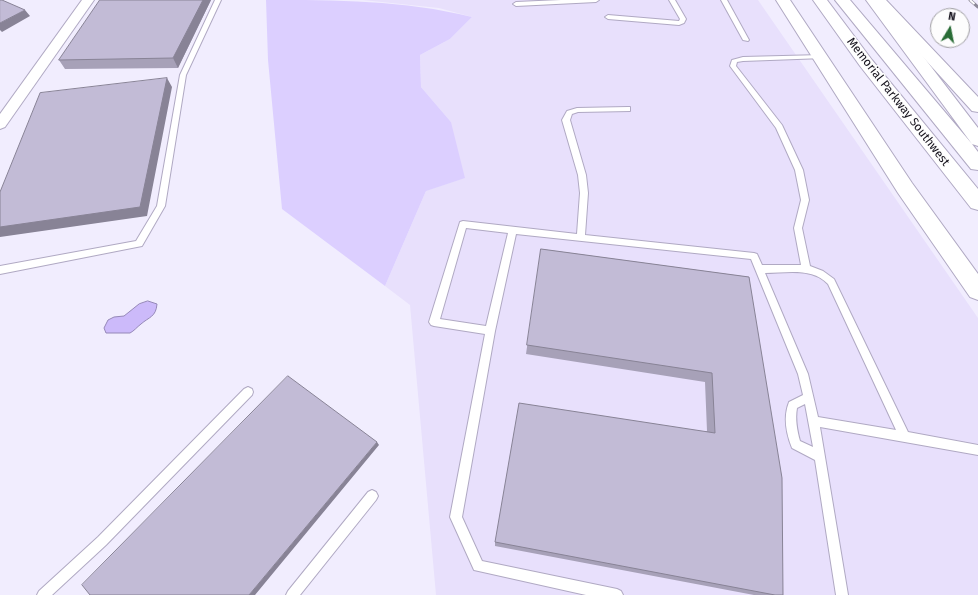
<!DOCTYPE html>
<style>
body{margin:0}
#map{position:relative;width:978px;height:595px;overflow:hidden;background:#f1edfe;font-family:"Fira Sans",sans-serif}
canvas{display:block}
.north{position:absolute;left:930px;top:8px;width:40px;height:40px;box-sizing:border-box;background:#fdfdfd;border:1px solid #a09fa3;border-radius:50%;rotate:10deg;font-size:11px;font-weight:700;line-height:16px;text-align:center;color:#15121c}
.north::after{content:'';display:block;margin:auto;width:14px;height:18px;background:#296c36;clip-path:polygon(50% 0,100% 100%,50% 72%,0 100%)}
</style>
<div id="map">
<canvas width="978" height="595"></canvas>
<div class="north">N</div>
</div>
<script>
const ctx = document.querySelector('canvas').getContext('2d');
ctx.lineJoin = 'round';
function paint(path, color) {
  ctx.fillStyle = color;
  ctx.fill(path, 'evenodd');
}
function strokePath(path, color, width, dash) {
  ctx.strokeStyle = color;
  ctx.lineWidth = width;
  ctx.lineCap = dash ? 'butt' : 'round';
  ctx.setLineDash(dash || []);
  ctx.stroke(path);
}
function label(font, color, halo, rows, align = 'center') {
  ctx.font = font + ' "Fira Sans",sans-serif';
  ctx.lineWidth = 3;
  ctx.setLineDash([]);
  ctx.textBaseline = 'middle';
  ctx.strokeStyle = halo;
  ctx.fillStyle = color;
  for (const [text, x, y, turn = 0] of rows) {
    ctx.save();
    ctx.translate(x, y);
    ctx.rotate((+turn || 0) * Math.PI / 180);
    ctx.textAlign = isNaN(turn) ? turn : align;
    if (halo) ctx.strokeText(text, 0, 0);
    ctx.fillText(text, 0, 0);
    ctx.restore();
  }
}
paint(new Path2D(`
 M363 0H758L978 318V595H436L410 305 385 286 426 191 451 122 421 87 420 55 450 39 472 17 439 8Z`), '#e8e0fc');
paint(new Path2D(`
 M266 0C336 0 403 0 472 17L450 39 420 55 421 87 451 122 465 178 426 191 385 286 282 209 268 60Z`), '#dccfff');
const water = new Path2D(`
 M148 301 157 304C156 317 149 317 141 324 137 327 134 331 130 333H106L104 328 108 320 114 317 124 316 139 304Z`);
paint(water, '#ccbafa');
strokePath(water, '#9588b7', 1);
const lane = new Path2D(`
 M215 0H221L186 75 165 206 142 246 0 274V266L136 241 157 206 180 75Z
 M561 0H599L596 2 516 6 513 4 516 2Z
 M669 0H675L686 19 684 23 679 25 608 19 605 17 608 15 679 21 680 19Z
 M721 0H727L749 40 748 41 743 40Z
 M822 55 825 57 824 58 743 61 737 62 736 66 782 125 803 170 809 200 802 228 810 266 823 271 834 279 908 432 978 445V455L820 427 848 595H836L815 460 792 448C786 433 783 417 789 402L803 395 798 374 751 259 516 234 495 331 462 517 482 561 617 589 621 591 623 595H586L474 570 450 517 485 334 434 326 431 325 429 322 460 222 463 221 577 234 580 193 578 175 562 120 567 111 577 108 628 107H630V111L578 112 572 114 570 120 586 175 588 193 585 235 754 253 757 254 762 265H801L794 228 801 200 795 170 776 128 730 66 732 60 743 57ZM466 228 508 233 486 326 440 319ZM765 273C786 273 812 267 828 284L896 430 818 417 808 374ZM805 404 813 447 800 441C797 430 795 419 797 408Z
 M248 387 252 389 253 392 252 395 106 545 52 595H37L39 591 98 537 244 389Z
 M372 490 376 492 378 496 376 500 300 595H286L288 591 368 492Z`);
const street = new Path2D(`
 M82 0H94L5 127 0 129V114Z`);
const secondary = new Path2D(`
 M776 0H790L912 183 978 274V300L970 297 898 193Z
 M871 0H886L978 97V112L972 111Z`);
const highway = new Path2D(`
 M813 0H827L872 60 978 189V210L971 208 860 66Z
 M835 0H850L972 144 866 0H880L978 128V146L972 144 978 152V170L971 169Z`);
strokePath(lane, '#b0a9c3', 2);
strokePath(street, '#b0a9c3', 2);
strokePath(secondary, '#b0a9c3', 2);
strokePath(highway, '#b0a9c3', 2);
paint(lane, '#fff');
paint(street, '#fff');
paint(secondary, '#fff');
paint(highway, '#fff');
const rail = new Path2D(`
 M970 0 978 7`);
strokePath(rail, '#8c8997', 3);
strokePath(rail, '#fdfdfd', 2, [6]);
paint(new Path2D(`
 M100 0H211L178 68 65 69 59 60Z
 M541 249 749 277 783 595H754L495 546V542L707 431 705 382 526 354Z`), '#a7a1b8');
paint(new Path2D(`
 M203 0H211L178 68 173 58Z
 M25 10 30 16 2 32 0 30V23Z
 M167 78 172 87 147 216 0 237V227Z
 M377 442 379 445 255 595H249Z`), '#888396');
const building = new Path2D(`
 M0 0H2L25 10 0 23Z
 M100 0H203L173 58 59 60Z
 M167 78 140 207 0 227V192L40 93Z
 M541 249 749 277 782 478 783 595H775L495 542 519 403 715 433 712 373 527 345Z
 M288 376 377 442 249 595H90L82 585Z`);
paint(building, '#c2bbd6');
strokePath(building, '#888396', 1);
label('12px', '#15121c', '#fdfdfd', [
 ["Memorial Parkway Southwest",898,102,52]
]);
</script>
